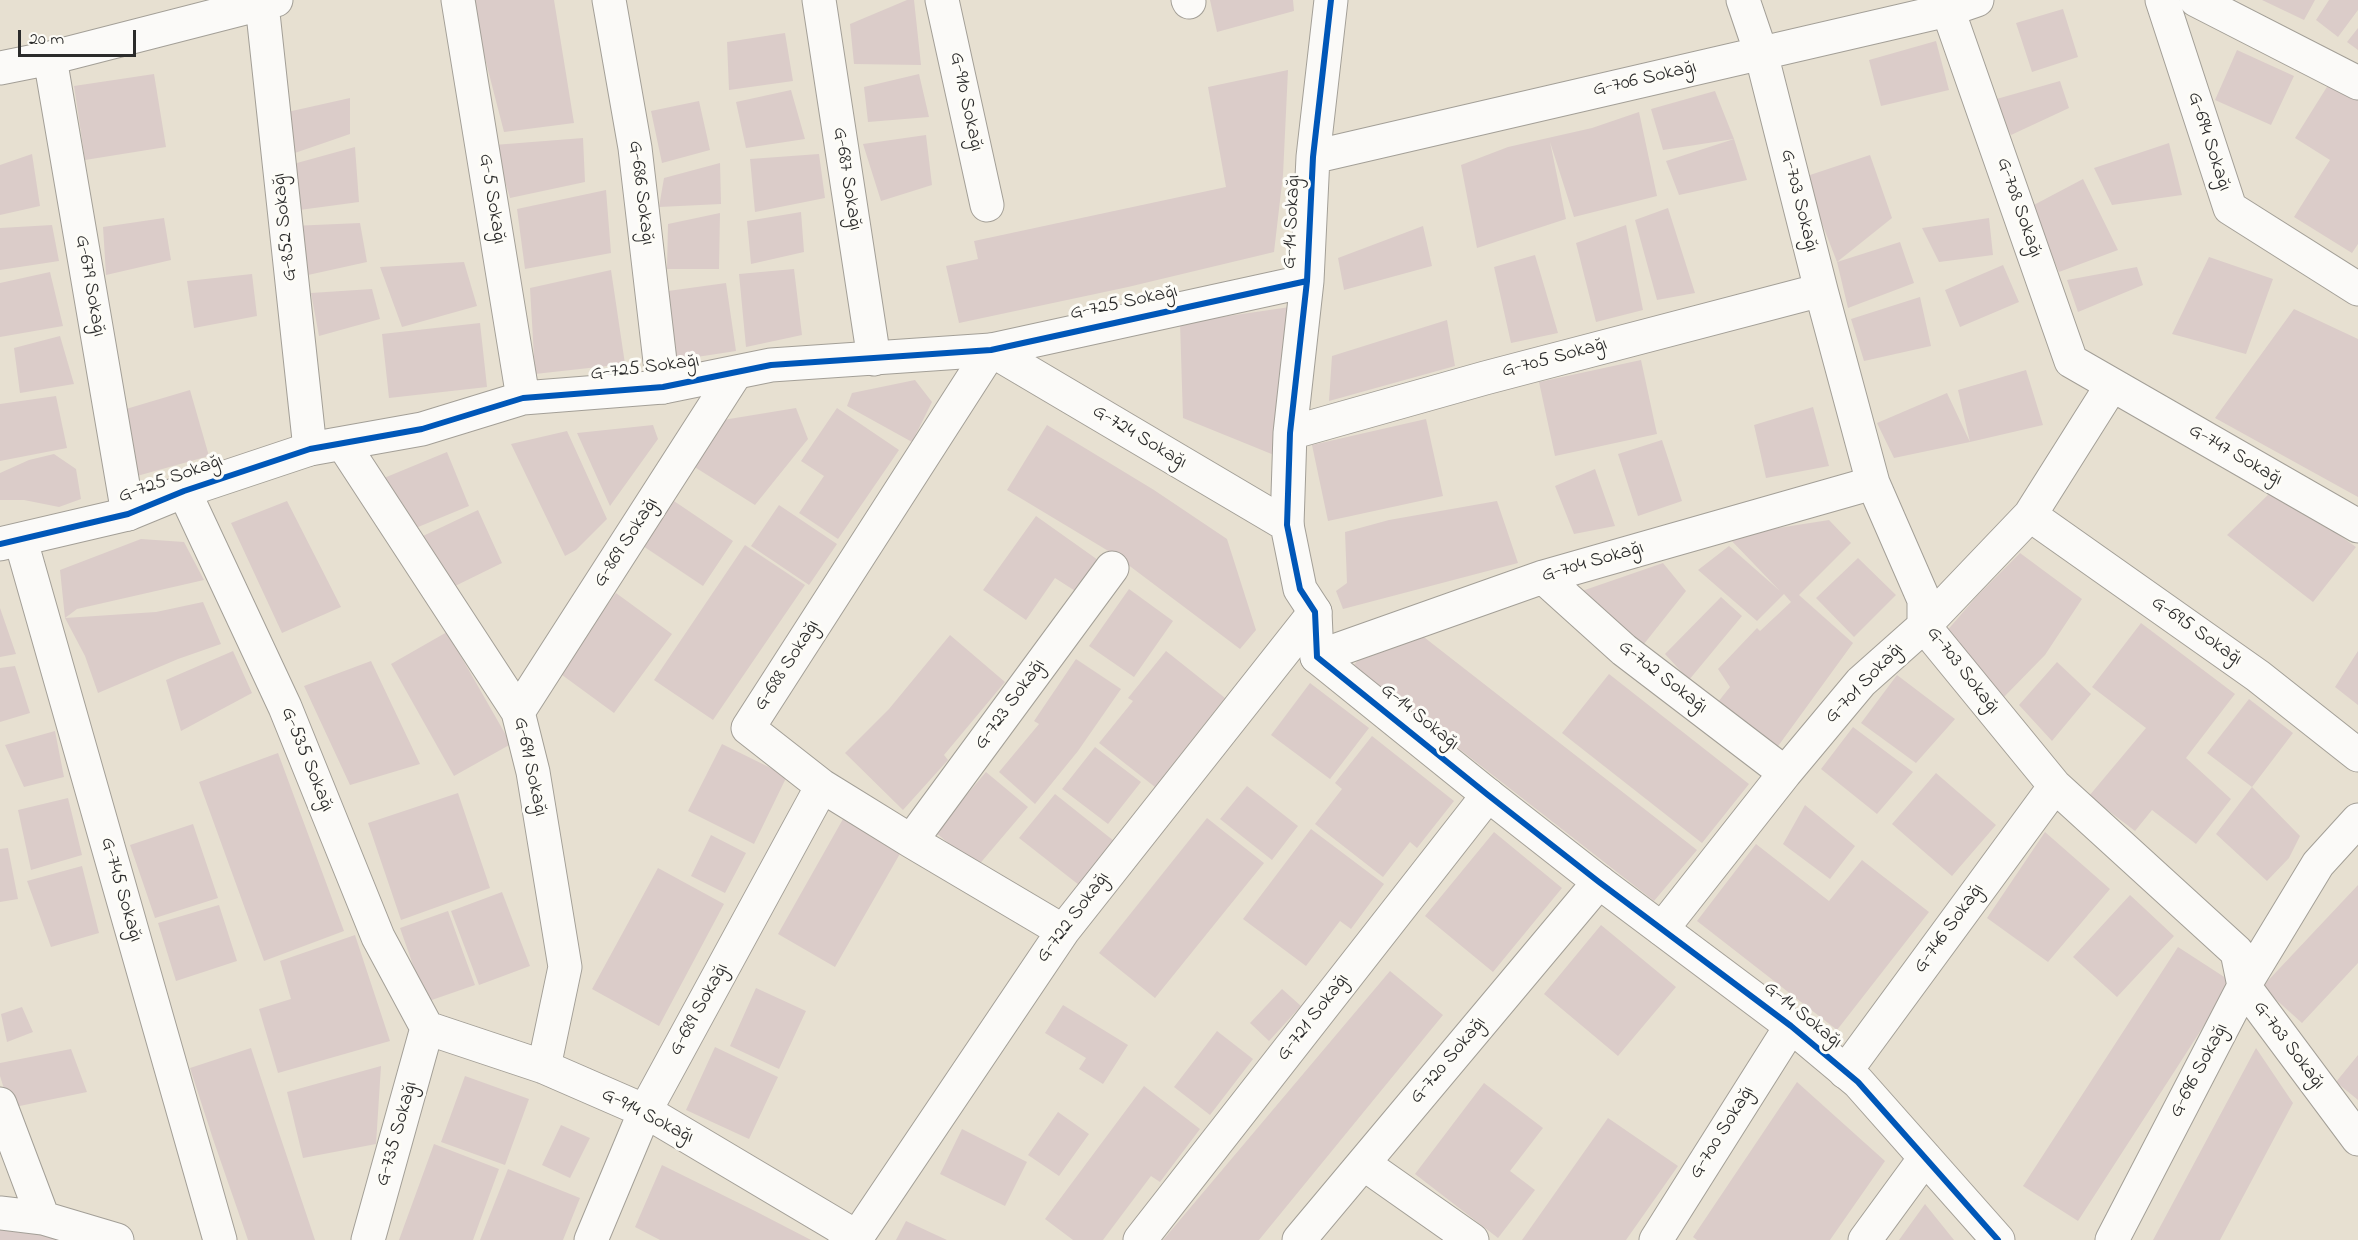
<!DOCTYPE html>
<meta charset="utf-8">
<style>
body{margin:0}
#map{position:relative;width:2358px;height:1240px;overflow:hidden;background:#e7e0d1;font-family:"Indie Flower",sans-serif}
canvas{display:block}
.scale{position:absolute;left:18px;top:30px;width:118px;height:27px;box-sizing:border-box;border:3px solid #2b2b2b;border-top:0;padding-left:8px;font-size:18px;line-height:21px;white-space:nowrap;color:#2b2b2b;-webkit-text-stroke:4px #fdfcf7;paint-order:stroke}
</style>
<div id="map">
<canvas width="2358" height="1240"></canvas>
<div class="scale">20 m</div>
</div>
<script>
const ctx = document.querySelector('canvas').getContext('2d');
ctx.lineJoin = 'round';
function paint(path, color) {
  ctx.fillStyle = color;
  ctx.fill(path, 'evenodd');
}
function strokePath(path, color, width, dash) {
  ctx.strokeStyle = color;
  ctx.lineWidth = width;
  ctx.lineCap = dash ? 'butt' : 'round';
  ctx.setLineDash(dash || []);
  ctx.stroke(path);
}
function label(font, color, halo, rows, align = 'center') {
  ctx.font = font + ' "Indie Flower",sans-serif';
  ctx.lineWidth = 6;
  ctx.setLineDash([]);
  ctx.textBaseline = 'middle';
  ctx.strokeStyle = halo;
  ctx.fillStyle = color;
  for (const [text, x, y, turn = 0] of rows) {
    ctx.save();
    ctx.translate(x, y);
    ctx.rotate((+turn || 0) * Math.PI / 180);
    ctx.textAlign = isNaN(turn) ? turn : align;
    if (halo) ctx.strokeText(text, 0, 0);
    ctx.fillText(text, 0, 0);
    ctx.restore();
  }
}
paint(new Path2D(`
 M470 0H554L574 123 504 132Z
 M907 0H914L921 65 854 64 850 24Z
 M1210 0H1293L1294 11 1217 32Z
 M2262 0H2315L2304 20Z
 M2329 0H2358V10L2338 37 2316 20Z
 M2063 9 2078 57 2032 72 2016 23Z
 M2358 28V50L2347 42Z
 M785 33 793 81 729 90 727 42Z
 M1936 41 1949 90 1881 106 1869 60Z
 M2237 50 2294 76 2271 125 2215 100Z
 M1288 70 1283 175 1274 252 1128 287 959 323 946 266 978 259 974 241 1226 187 1208 87Z
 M154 74 166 147 85 160 74 86Z
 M919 74 929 117 868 122 864 87Z
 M2060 81 2069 108 2011 135 1993 100Z
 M2330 82 2358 100V244L2352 253 2294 217 2330 160 2295 138Z
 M791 90 805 139 746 148 736 102Z
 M1715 91 1734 139 1663 150 1651 109Z
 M350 98V134L289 155 283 113Z
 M699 101 710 150 662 163 651 111Z
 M1639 112 1657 196 1574 217 1550 142 1566 219 1477 248 1461 165 1508 147 1592 128Z
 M926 135 932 185 881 201 863 144Z
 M583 138 585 182 510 198 494 145Z
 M1734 139 1747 180 1679 195 1666 161Z
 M2169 143 2182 195 2112 205 2094 168Z
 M355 147 359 202 292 211 286 166Z
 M32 154 40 206 0 215V165Z
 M819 154 825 198 755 212 750 159Z
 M1870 155 1892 218 1837 262 1804 177Z
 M720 163 721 204 659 207 664 178Z
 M2083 179 2118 250 2059 272 2030 207Z
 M606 190 611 253 525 269 517 209Z
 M1668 208 1695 293 1657 300 1635 220Z
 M801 212 804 252 751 264 747 221Z
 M720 213 719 269H667L668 224Z
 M164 218 171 260 106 275 103 227Z
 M1989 218 1993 255 1939 262 1922 228Z
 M360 223 367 262 308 275 292 226Z
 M52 225 59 261 0 270V228Z
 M1626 225 1643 310 1596 322 1576 243Z
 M1423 226 1432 266 1344 290 1338 258Z
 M1900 242 1914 283 1848 308 1837 262Z
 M1535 255 1558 333 1511 343 1494 267Z
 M2209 257 2273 279 2246 354 2172 334Z
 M464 262 477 306 402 327 380 267Z
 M2003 265 2019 302 1960 327 1945 290Z
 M2137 267 2143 285 2078 312 2067 280Z
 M794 269 802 335 746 347 739 274Z
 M611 270 625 364 535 374 530 288Z
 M50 272 63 326 0 337V283Z
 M252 274 257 316 194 328 187 281Z
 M726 283 736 351 677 360 668 291Z
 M372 289 380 319 319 336 311 293Z
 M1920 297 1931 346 1864 361 1851 319Z
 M1290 307 1274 455 1183 418 1180 323Z
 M2294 309 2358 339V497L2215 418Z
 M1447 320 1455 366 1329 401 1332 356Z
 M480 323 487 387 389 398 382 334Z
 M60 336 74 384 20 393 14 348Z
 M1641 360 1657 434 1555 456 1539 382Z
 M2026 370 2043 425 1970 442 1894 458 1877 423 1947 393 1970 442 1958 390Z
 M915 380 932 402 912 442 847 406 852 393Z
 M190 390 209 456 137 476 126 409Z
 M56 396 67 448 0 461V404Z
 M1813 407 1829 466 1766 478 1754 425Z
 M796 408 808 439 755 505 693 466 723 420Z
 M837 408 899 450 838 539 799 513 824 476 801 461Z
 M1426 419 1443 496 1328 521 1312 445Z
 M653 425 658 439 610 506 577 433Z
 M1047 425 1154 490 1227 539 1256 630 1240 649 1115 555 1007 490Z
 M567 431 607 519 576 550 565 556 511 444Z
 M1662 440 1682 501 1638 516 1618 454Z
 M447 452 469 506 406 532 384 478Z
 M54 454 76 469 81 499 59 507 24 500H0V473L29 460Z
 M1595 469 1615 526 1574 534 1555 486Z
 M2274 489 2356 547 2313 602 2227 535Z
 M287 501 341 607 282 633 231 523Z
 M674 501 733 541 703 586 643 546Z
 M1497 501 1518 563 1343 609 1336 591 1347 583 1345 532 1389 520Z
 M779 505 837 544 809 585 751 546Z
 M478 510 502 563 449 589 423 536Z
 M1036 516 1105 565 1083 596 1055 578 1026 620 983 590Z
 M1829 520 1851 543 1799 595 1853 643 1776 749 1718 702 1730 687 1718 669 1757 628 1760 631 1791 602 1784 594 1757 621 1698 570 1729 546 1780 591 1727 536Z
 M141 539 184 542 204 580 77 609 65 618 156 612 203 602 221 644 178 659 98 693 85 656 65 618 60 570Z
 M745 545 805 585 713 720 654 680Z
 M2020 553 2082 599 2045 655 2004 697 1945 633 1977 596Z
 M1858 558 1896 595 1854 637 1816 598Z
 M1663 563 1686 591 1644 644 1579 592Z
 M1129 589 1173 621 1134 677 1089 646Z
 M616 593 672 634 614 713 558 672Z
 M1721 597 1742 616 1689 680 1665 654Z
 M0 608 16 654 0 657Z
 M2141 623 2235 694 2186 758 2231 799 2196 844 2152 810 2135 831 2089 796 2146 728 2092 687Z
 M1411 627 1697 850 1654 901 1353 666 1377 638Z
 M447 632 511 744 454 776 391 664Z
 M950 635 1005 682 944 755 948 760 903 810 845 753 889 709Z
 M233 651 252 693 181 731 166 680Z
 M1166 651 1225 698 1155 787 1099 743 1133 701 1128 698Z
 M2358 651V705L2335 687Z
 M1076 659 1121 689 1078 751 1035 804 999 772 1039 724 1034 721Z
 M371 661 420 764 350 785 304 686Z
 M2057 662 2091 694 2052 741 2019 705Z
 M15 666 30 713 0 722V668Z
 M1609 674 1749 784 1702 843 1562 733Z
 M1897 675 1955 719 1916 763 1861 723Z
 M1310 683 1369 728 1330 779 1271 735Z
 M2249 699 2293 733 2252 787 2300 836 2289 858 2267 881 2216 834 2252 787 2207 753Z
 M1853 727 1913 772 1877 814 1821 769Z
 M55 731 64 777 24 787 5 745Z
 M1372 736 1454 801 1417 848 1410 842 1383 877 1315 824 1342 789 1335 783Z
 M722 744 787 776 754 844 688 811Z
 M1095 747 1141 782 1108 824 1062 789Z
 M278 753 344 931 264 961 199 782Z
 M986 772 1028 807 977 867 935 832Z
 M1936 773 1996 825 1952 876 1892 824Z
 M1247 786 1298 826 1272 860 1220 819Z
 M458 793 490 888 401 920 368 823Z
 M1055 794 1114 841 1079 885 1019 838Z
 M68 798 82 855 31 870 18 810Z
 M1805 805 1855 846 1830 879 1783 844Z
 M1207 818 1264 863 1155 998 1099 953Z
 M843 819 901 852 835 967 778 934Z
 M193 824 218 898 155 918 130 845Z
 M1311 829 1384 884 1351 929 1340 921 1306 966 1243 919Z
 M1494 832 1562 888 1493 972 1425 916Z
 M2045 832 2110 889 2048 962 1987 918Z
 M711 835 746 853 725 893 691 876Z
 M1756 844 1829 901 1862 860 1929 912 1837 1030 1697 921Z
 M8 848 18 899 0 902V849Z
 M82 866 99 933 51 947 27 881Z
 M658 868 724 904 659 1026 592 989Z
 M2358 885V963L2302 1023 2262 987Z
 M502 892 530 966 479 985 451 911Z
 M2130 895 2174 936 2117 997 2073 957Z
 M219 905 237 961 176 981 158 923Z
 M448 911 475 985 426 1002 400 928Z
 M1601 925 1676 987 1618 1056 1544 994Z
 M355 935 390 1041 278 1073 259 1009 291 999 280 961Z
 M2178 947 2232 982 2078 1221 2023 1186Z
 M1390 971 1443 1015 1259 1240H1163Z
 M756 988 806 1011 779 1069 730 1046Z
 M1282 989 1301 1006 1269 1041 1250 1023Z
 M1063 1005 1128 1045 1103 1084 1079 1069 1086 1058 1045 1033Z
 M22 1007 33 1032 7 1042 1 1014Z
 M1217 1031 1253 1059 1210 1115 1174 1087Z
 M715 1047 778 1077 749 1139 686 1110Z
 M251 1048 274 1118 315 1240H248L213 1139 190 1068Z
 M2256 1048 2293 1103 2220 1240H2153Z
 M71 1049 87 1092 10 1108 0 1076V1063Z
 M2358 1055V1100L2336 1082Z
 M381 1066 376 1144 303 1158 287 1092Z
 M465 1076 529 1099 505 1165 441 1142Z
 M1797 1082 1885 1161 1830 1240H1697L1693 1237Z
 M1484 1083 1543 1128 1510 1171 1535 1190 1498 1238 1415 1174Z
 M1144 1086 1200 1129 1160 1182 1151 1176 1103 1240H1073L1045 1219Z
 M1058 1112 1089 1134 1059 1176 1028 1155Z
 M1608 1118 1678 1166 1626 1240H1522Z
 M561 1125 590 1138 570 1178 542 1165Z
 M962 1129 1027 1162 1005 1206 940 1174Z
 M434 1144 499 1169 473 1240H399Z
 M662 1165 755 1211 811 1240H660L635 1227Z
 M508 1169 580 1198 563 1240H480Z
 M1925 1204 1954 1240H1899Z
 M906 1221 947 1240H896Z
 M0 1228 52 1232 67 1240H0Z`), '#dbccc9');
const street = new Path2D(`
 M609 0 635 148 663 387
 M819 0 874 359
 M942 0 987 205
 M1188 0 1189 2
 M1743 0 1761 53 1821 290 1873 483 1924 600V626L2055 786 2237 952 2244 986 2358 1139
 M2162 0 2230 208 2358 289
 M2196 0 2358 83
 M262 4 310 449
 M1948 10 2071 361 2358 526
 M50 58 128 514
 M0 68 50 58 276 0
 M1313 157 1948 10 1977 0
 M1290 433 1485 378 1821 290
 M343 444 518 712 533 772 565 967 544 1067
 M184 491 285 707 378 937 427 1028
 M2030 515 2258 676 2358 755
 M1287 525 1290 433 1307 281 1313 157 1331 0
 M21 541 220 1240
 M1543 577 1624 650 1785 773
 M1317 657 1543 577 1873 483
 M518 712 735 374
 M911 841 1112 568
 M1662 929 1785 773 1861 682 1924 626 2030 515 2112 385
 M1063 931 911 841 822 786 748 728 991 350 1307 281
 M427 1028 544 1067 645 1111 845 1230V1240
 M1845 1072 2055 786
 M0 1104 43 1218
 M1364 1164 1472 1240
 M0 1213 43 1218 117 1240
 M368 1240 427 1028
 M591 1240 645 1111 822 786
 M855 1240 1063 931 1315 612
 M1140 1240 1488 795
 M1299 1240 1599 882
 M1656 1240 1791 1026
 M1865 1240 1925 1158
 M2112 1240 2244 986 2318 864 2358 820`);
const secondary = new Path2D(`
 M458 0 523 398
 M0 544 128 514 184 491 310 449 422 429 523 398 663 387 771 365 991 350 1287 525 1300 589 1315 612 1317 657 1488 795 1599 882 1791 1026 1858 1082 1998 1240`);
strokePath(street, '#a39f97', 35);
strokePath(secondary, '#a39f97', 35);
strokePath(street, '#fbfaf8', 33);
strokePath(secondary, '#fbfaf8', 33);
strokePath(new Path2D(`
 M1331 0 1313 157 1307 281 1290 433 1287 525 1300 589 1315 612 1317 657 1488 795 1599 882 1791 1026 1858 1082 1998 1240
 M0 544 128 514 184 491 310 449 422 429 523 398 663 387 771 365 991 350 1307 281`), '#0057b8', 6);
label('20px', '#2b2b2b', '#fdfcf7', [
 ["G-706 Sokağı",1645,80,-13],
 ["G-910 Sokağı",965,102,78],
 ["G-694 Sokağı",2208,142,72],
 ["G-687 Sokağı",846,179,81],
 ["G-686 Sokağı",640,193,83],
 ["G-5 Sokağı",491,199,81],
 ["G-703 Sokağı",1798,201,76],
 ["G-708 Sokağı",2018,208,71],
 ["G-14 Sokağı",1293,222,-87],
 ["G-852 Sokağı",286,227,-96],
 ["G-679 Sokağı",89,286,80],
 ["G-725 Sokağı",1124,304,-12],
 ["G-705 Sokağı",1555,359,-15],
 ["G-725 Sokağı",645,369,-7],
 ["G-724 Sokağı",1139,438,31],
 ["G-747 Sokağı",2235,456,30],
 ["G-725 Sokağı",171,480,-20],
 ["G-869 Sokağı",627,543,-57],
 ["G-704 Sokağı",1593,563,-16],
 ["G-695 Sokağı",2196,632,35],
 ["G-688 Sokağı",788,666,-57],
 ["G-703 Sokağı",1962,671,52],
 ["G-702 Sokağı",1662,678,38],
 ["G-701 Sokağı",1865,684,-46],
 ["G-723 Sokağı",1011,705,-54],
 ["G-14 Sokağı",1419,718,39],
 ["G-535 Sokağı",306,760,68],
 ["G-691 Sokağı",529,767,78],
 ["G-745 Sokağı",120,890,74],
 ["G-722 Sokağı",1074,918,-53],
 ["G-746 Sokağı",1950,929,-54],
 ["G-689 Sokağı",700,1010,-61],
 ["G-14 Sokağı",1802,1016,39],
 ["G-721 Sokağı",1314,1018,-52],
 ["G-703 Sokağı",2288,1046,53],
 ["G-720 Sokağı",1449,1061,-50],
 ["G-696 Sokağı",2200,1071,-62],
 ["G-914 Sokağı",647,1117,27],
 ["G-700 Sokağı",1723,1133,-58],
 ["G-735 Sokağı",398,1134,-74]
]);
</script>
